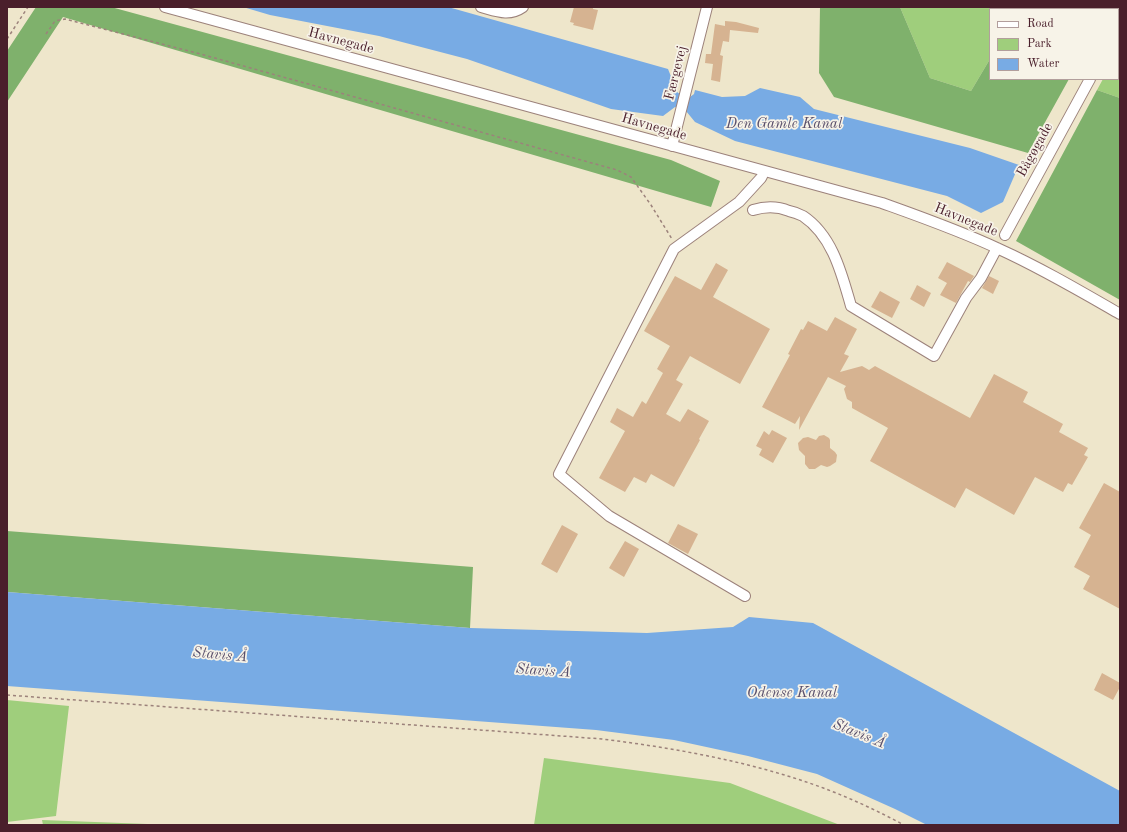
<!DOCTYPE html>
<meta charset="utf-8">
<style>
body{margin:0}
#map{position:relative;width:1127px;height:832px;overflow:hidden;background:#eee6cb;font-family:"Old Standard TT",serif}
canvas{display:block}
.frame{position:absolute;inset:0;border:8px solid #4a1f2b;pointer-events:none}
.legend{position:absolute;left:989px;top:8px;width:130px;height:72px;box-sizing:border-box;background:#f7f3e8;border:1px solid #b29e9c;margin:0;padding:5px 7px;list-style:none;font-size:12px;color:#4a1f2b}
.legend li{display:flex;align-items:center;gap:8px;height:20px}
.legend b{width:20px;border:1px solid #b29e9c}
</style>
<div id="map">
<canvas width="1127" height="832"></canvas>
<div class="frame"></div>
<ul class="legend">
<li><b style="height:5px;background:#fff"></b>Road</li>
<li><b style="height:11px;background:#9fce7c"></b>Park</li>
<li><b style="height:11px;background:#78abe4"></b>Water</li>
</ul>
</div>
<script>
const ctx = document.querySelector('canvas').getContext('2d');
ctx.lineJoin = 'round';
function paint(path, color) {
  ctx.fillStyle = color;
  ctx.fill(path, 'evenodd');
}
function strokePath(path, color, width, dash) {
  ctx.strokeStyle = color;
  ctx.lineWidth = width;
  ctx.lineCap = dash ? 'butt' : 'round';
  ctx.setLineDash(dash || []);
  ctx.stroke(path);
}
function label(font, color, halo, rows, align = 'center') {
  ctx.font = font + ' "Old Standard TT",serif';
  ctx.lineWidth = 3.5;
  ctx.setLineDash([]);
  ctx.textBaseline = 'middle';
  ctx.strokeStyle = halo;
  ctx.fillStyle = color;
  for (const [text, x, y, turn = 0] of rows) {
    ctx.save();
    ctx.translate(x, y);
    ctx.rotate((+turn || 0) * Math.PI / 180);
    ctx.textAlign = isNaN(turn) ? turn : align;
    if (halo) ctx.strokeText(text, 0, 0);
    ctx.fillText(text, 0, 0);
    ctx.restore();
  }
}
paint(new Path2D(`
 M900 7H1005V9H990V59L971 91 930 78Z
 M1120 48V98L1097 90 1103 79H1118V51Z
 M7 700 69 706 56 816 7 822Z
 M544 758 730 783 840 825H534Z
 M42 820 174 825H43Z`), '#9fce7c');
paint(new Path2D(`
 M36 7H111L671 160 720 181 711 207 63 17 7 102V51Z
 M820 7H900L930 78 971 91 990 59V79H1069L1028 153 834 97 819 73Z
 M1005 7H1109L1108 9H1005Z
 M1097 90 1120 98V300L1016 241Z
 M7 531 473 567 470 628 7 592Z`), '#7fb16c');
paint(new Path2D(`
 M243 7H448L668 69 674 84V87L678 93 690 97 694 94 695 90 722 97 745 96 760 88 800 97 814 109 970 148 1019 165 1003 202 981 213 947 196 735 141 695 122 686 111 675 107 663 116 611 109 467 59 379 36 270 15Z
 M7 592 470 628 647 633 733 627 749 617 813 623 1120 791V825H927L895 809 817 774 748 756 674 740 596 730 7 686Z`), '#78abe4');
paint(new Path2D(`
 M574 7H593V9L598 10 593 30 573 25 574 23 570 22Z
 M725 21 736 22 759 28 758 33 730 30 729 42 723 41 720 55 723 56 720 82 711 80 713 64 705 63 706 54H711L715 24 725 26Z
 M947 262 974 276 970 282 968 281 956 303 940 295 947 283 938 278Z
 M716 263 728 270 713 297 770 329 740 384 690 356 676 380 683 384 666 414 680 422 688 409 709 421 699 439 700 440 674 487 651 474 646 483 634 477 625 492 599 478 625 431 610 422 617 408 633 417 642 401 646 404 663 373 657 369 670 346 644 331 675 276 701 290Z
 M989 276 999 281 993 294 982 288Z
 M917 285 931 293 924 307 910 299Z
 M880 291 900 302 892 318 871 307Z
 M835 317 857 329 844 354 849 356 840 372 862 366 869 370 875 366 970 418 994 374 1028 392 1023 402 1063 424 1059 432 1088 448 1084 455 1088 457 1072 485 1068 483 1063 492 1035 477 1014 515 966 488 955 508 870 461 888 428 852 408V402L847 399 844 389 846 386 828 377 799 430 800 416 795 424 762 407 790 355 788 354 801 329 803 330 808 321 827 331Z
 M772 430 787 438 773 463 759 455 762 449 756 446 764 431 769 435Z
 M824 435 829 438 830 440V448L835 452 837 455 836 462 830 466 827 467 821 465 815 469H809L805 464V456L799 450 798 443 803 438 808 437 816 440 819 436Z
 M1104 483 1120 492V609L1083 589 1090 576 1074 567 1091 535 1079 528Z
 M678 524 698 534 688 554 668 543Z
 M562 525 578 534 557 573 541 564Z
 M625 541 639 549 624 577 609 568Z
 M1102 673 1120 683V687L1113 700 1094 690Z`), '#d6b391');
const minor = new Path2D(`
 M165 7 882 203C921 217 961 231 999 249 1041 268 1080 291 1120 314
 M481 7C496 11 509 17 523 7
 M1118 28 1120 24
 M672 146 707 7
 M753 210C766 206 777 206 789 211 794 212 799 214 803 216 833 236 842 275 851 306L934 356 966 298 981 278 997 248
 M1005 235 1090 79
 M745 596 609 516 559 474 674 249 739 202 761 178 764 172`);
strokePath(minor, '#9c827b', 12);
strokePath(new Path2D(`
 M46 34 55 21 65 19 204 55 617 170 631 177 651 205 672 239
 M7 39 28 7
 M7 695 602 739C674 748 747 761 815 785 846 796 876 810 904 825`), '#9c827b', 1.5, [3, 3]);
strokePath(minor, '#fff', 10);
label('14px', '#4a1f2b', '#f7f3e8', [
 ["Havnegade",341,41,15],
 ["Færgevej",676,73,-76],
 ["Havnegade",654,127,16],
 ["Bågøgade",1035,150,-61],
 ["Havnegade",966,220,22]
]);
label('italic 15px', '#5a506c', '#f7f3e8', [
 ["Den Gamle Kanal",784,124],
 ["Stavis Å",220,655,5],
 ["Stavis Å",543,671,4],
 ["Odense Kanal",792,693],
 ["Stavis Å",859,734,22]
]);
</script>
